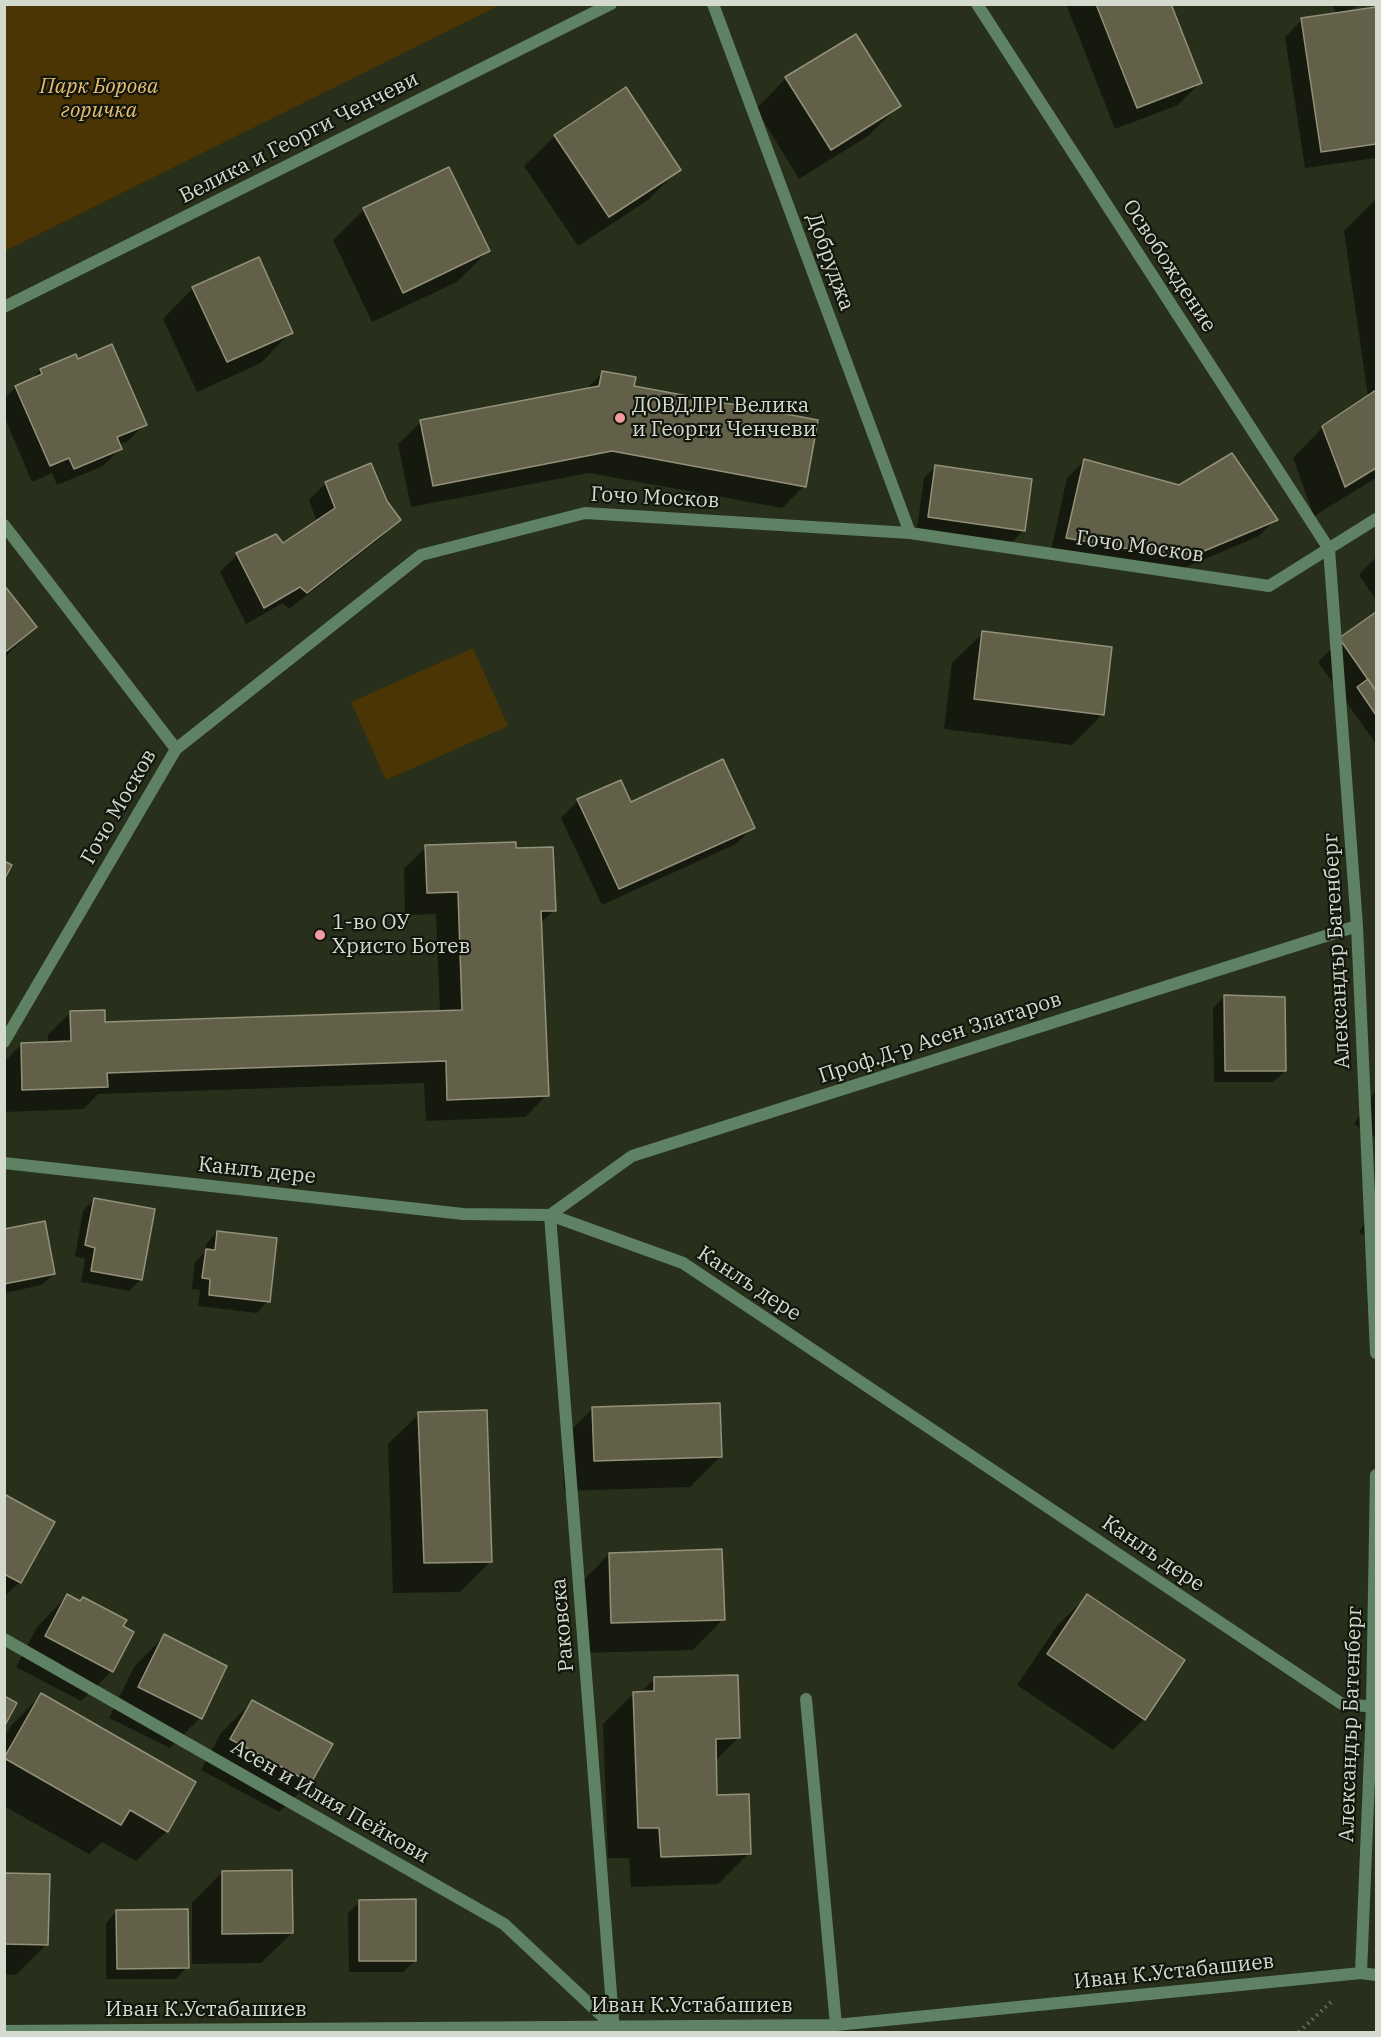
<!DOCTYPE html>
<meta charset="utf-8">
<style>
body{margin:0}
#map{position:relative;width:1381px;height:2037px;overflow:hidden;background:#28301c;font-family:"IBM Plex Serif",serif}
canvas{display:block}
.frame{position:absolute;inset:0;border:6px solid #d5dace;pointer-events:none}
</style>
<div id="map">
<canvas width="1381" height="2037"></canvas>
<div class="frame"></div>
</div>
<script>
const ctx = document.querySelector('canvas').getContext('2d');
ctx.lineJoin = 'round';
function paint(path, color) {
  ctx.fillStyle = color;
  ctx.fill(path, 'evenodd');
}
function strokePath(path, color, width, dash) {
  ctx.strokeStyle = color;
  ctx.lineWidth = width;
  ctx.lineCap = dash ? 'butt' : 'round';
  ctx.setLineDash(dash || []);
  ctx.stroke(path);
}
function label(font, color, halo, rows, align = 'center') {
  ctx.font = font + ' "IBM Plex Serif",serif';
  ctx.lineWidth = 4.5;
  ctx.setLineDash([]);
  ctx.textBaseline = 'middle';
  ctx.strokeStyle = halo;
  ctx.fillStyle = color;
  for (const [text, x, y, turn = 0] of rows) {
    ctx.save();
    ctx.translate(x, y);
    ctx.rotate((+turn || 0) * Math.PI / 180);
    ctx.textAlign = isNaN(turn) ? turn : align;
    if (halo) ctx.strokeText(text, 0, 0);
    ctx.fillText(text, 0, 0);
    ctx.restore();
  }
}
paint(new Path2D(`
 M5 4H500V5L5 251Z
 M473 648 508 726 386 780 351 702Z`), '#4b3504');
paint(new Path2D(`
 M1066 4H1170L1200 83 1178 105 1115 129Z
 M1332 4H1361L1341 14 1376 8V158L1305 168 1285 37 1302 20 1336 14Z
 M786 78 899 106 868 136 799 179 756 109Z
 M555 136 679 169 648 200 578 246 524 166Z
 M448 169 488 251 457 282 372 322 333 240 364 210Z
 M1375 200H1376V478L1314 516 1293 458 1323 427 1368 397 1344 231Z
 M193 288 291 332 261 363 197 392 163 319Z
 M75 356 77 360 145 424 128 441 119 445 120 449 103 466 57 485 52 473 32 482 4 416V398L16 387 30 381 40 370Z
 M602 373 633 387 804 486 782 508 589 473 411 507 398 444 421 422 585 390Z
 M1084 461 1276 519 1259 536 1167 575 1050 555 1067 478Z
 M935 467 1024 530 1012 542 917 528 924 478Z
 M326 483 386 502 399 520 382 537 289 609 283 603 246 624 220 572 237 555 283 546 317 522 309 500Z
 M1376 557V600L1359 575Z
 M4 588 35 627 4 658Z
 M1376 614V744L1318 662 1340 639Z
 M983 633 1103 714 1072 745 944 729 952 663Z
 M578 801 630 804 753 827 736 844 602 905 561 818Z
 M426 847 514 850 554 910 540 924 547 1095 525 1117 426 1121 424 1083 98 1094 84 1109 4 1112V1062L21 1045 48 1044V1035L70 1013 104 1024 440 1012 436 914 405 915 404 869Z
 M1224 997 1285 1071 1273 1082H1214L1213 1008Z
 M1376 1090V1138L1354 1124Z
 M94 1199 141 1279 129 1291 81 1282 85 1259 75 1256 83 1211Z
 M1376 1205V1243L1359 1232Z
 M4 1231 54 1274 42 1285 4 1293Z
 M217 1232 268 1301 257 1313 198 1306 200 1290 192 1289 195 1262 205 1252 206 1244Z
 M593 1408 721 1456 690 1487 564 1491 562 1439Z
 M419 1414 491 1561 460 1592 393 1593 388 1444Z
 M4 1495 20 1582 4 1597Z
 M609 1554 723 1619 693 1650 581 1653 579 1585Z
 M67 1596 121 1627 112 1671 81 1701 16 1667 37 1627Z
 M1087 1596 1144 1719 1113 1750 1017 1685 1057 1626Z
 M164 1636 200 1718 170 1748 109 1718 134 1667Z
 M654 1679 739 1737 715 1761 716 1797 749 1853 718 1884 631 1887 629 1858H608L603 1724 634 1693H640Z
 M41 1695 167 1831 136 1861 102 1842 89 1854 4 1806V1737L11 1726Z
 M252 1702 310 1782 279 1812 201 1770 221 1733Z
 M222 1872 292 1933 261 1963 192 1964V1903Z
 M4 1874 47 1944 16 1975 4 1974Z
 M359 1902 415 1961 403 1972H349L348 1913Z
 M117 1911 187 1967 176 1979H106V1923Z`), '#0007');
const building = new Path2D(`
 M1096 4H1171L1202 83 1137 108Z
 M1376 7V144L1321 152 1301 18Z
 M856 34 901 106 831 150 785 77Z
 M626 87 681 170 609 217 554 135Z
 M449 167 490 251 403 293 363 208Z
 M259 257 293 333 227 362 192 287Z
 M112 344 147 425 117 437 122 449 74 469 69 458 50 466 15 386 42 374 40 369 76 354 78 359Z
 M602 371 636 377 634 386 818 420 806 487 612 451 433 486 420 420 599 386Z
 M1376 390V468L1345 487 1322 426Z
 M1232 453 1278 520 1185 559 1066 538 1084 459 1179 485Z
 M371 463 387 501 401 520 307 593 300 587 264 608 236 553 276 534 283 543 335 508 325 482Z
 M935 465 1032 479 1025 531 928 517Z
 M4 585 37 627 4 653Z
 M1376 612V691L1339 638Z
 M982 631 1112 647 1104 715 974 699Z
 M1368 679 1376 691V715L1357 687Z
 M723 759 755 828 619 889 577 799 621 780 631 802Z
 M516 842V848L553 847 556 911H541L549 1096 447 1100 446 1061 107 1073 108 1087 22 1090 21 1043 71 1041 70 1011 105 1010V1022L462 1010 458 892 427 893 425 845Z
 M4 861 12 865 4 880Z
 M1224 995 1285 997 1286 1071H1225Z
 M94 1198 155 1209 142 1280 91 1271 95 1248 85 1245Z
 M45 1221 55 1274 4 1284V1229Z
 M217 1231 277 1238 270 1302 209 1295 210 1279 202 1278 206 1249 215 1250Z
 M720 1403 722 1457 594 1461 592 1407Z
 M487 1410 492 1562 424 1563 418 1412Z
 M4 1494 55 1522 21 1583 4 1574Z
 M722 1549 725 1620 611 1623 609 1553Z
 M67 1594 80 1601 83 1597 127 1620 123 1626 134 1632 113 1672 45 1636Z
 M1087 1594 1185 1660 1145 1720 1047 1654Z
 M164 1634 227 1666 202 1719 138 1687Z
 M738 1675 740 1738 716 1739 717 1795 749 1794 751 1854 661 1857 659 1828H638L633 1692 654 1691V1677Z
 M41 1693 196 1782 168 1832 130 1810 121 1825 4 1758Z
 M4 1696 17 1703 4 1727Z
 M252 1700 333 1744 311 1783 230 1739Z
 M292 1870 293 1933 222 1934V1871Z
 M4 1873 50 1874 48 1945 4 1944Z
 M416 1899V1961H359V1900Z
 M188 1909 189 1968 117 1969 116 1910Z`);
paint(building, '#626049');
strokePath(building, '#939178', 1.5);
strokePath(new Path2D(`
 M1299 2032 1331 2002`), '#6c7362', 4, [1.5, 4.5]);
strokePath(new Path2D(`
 M806 1699 836 2025`), '#5e8263', 12);
strokePath(new Path2D(`
 M713 4 910 533
 M977 4 1329 549 1357 926 1376 1353
 M4 307 611 4
 M4 525 176 749
 M4 1042 176 749 421 555 585 513 910 533 1269 586 1376 519
 M4 1163 463 1214 550 1215 683 1263 1342 1704 1376 1707
 M4 1639 504 1924 614 2027
 M1361 1973 1372 1706 1376 1475
 M4 2031 836 2025 1361 1973 1376 1975
 M614 2032 550 1215 632 1156 1357 926`), '#5e8263', 12);
for (const [x, y, r, color] of [
 [620,418,6,"#f49aa0"],
 [320,935,6,"#f49aa0"]
]) {
  const dot = new Path2D();
  dot.arc(x, y, r, 0, 2 * Math.PI);
  ctx.fillStyle = color;
  ctx.fill(dot);
  strokePath(dot, '#13160d', 2);
}
label('italic 21px', '#e9be6e', '#13160d', [
 ["Парк Борова",99,87],
 ["горичка",99,111]
]);
label('21px', '#d5dace', '#13160d', [
 ["Велика и Георги Ченчеви",299,138,-27],
 ["Добруджа",830,262,70],
 ["Освобождение",1169,266,57],
 ["Гочо Москов",655,498,3],
 ["Гочо Москов",1140,547,8],
 ["Гочо Москов",119,807,-60],
 ["Александър Батенберг",1337,951,-93],
 ["Проф.Д-р Асен Златаров",940,1038,-18],
 ["Канлъ дере",257,1171,6],
 ["Канлъ дере",749,1284,33],
 ["Канлъ дере",1153,1554,34],
 ["Раковска",563,1625,-95],
 ["Александър Батенберг",1351,1724,-88],
 ["Асен и Илия Пейкови",330,1802,30],
 ["Иван К.Устабашиев",1174,1972,-6],
 ["Иван К.Устабашиев",692,2006],
 ["Иван К.Устабашиев",206,2010]
]);
label('21px', '#d5dace', '#13160d', [
 ["ДОВДЛРГ Велика",632,406],
 ["и Георги Ченчеви",632,430],
 ["1-во ОУ",332,923],
 ["Христо Ботев",332,947]
], 'left');
</script>
